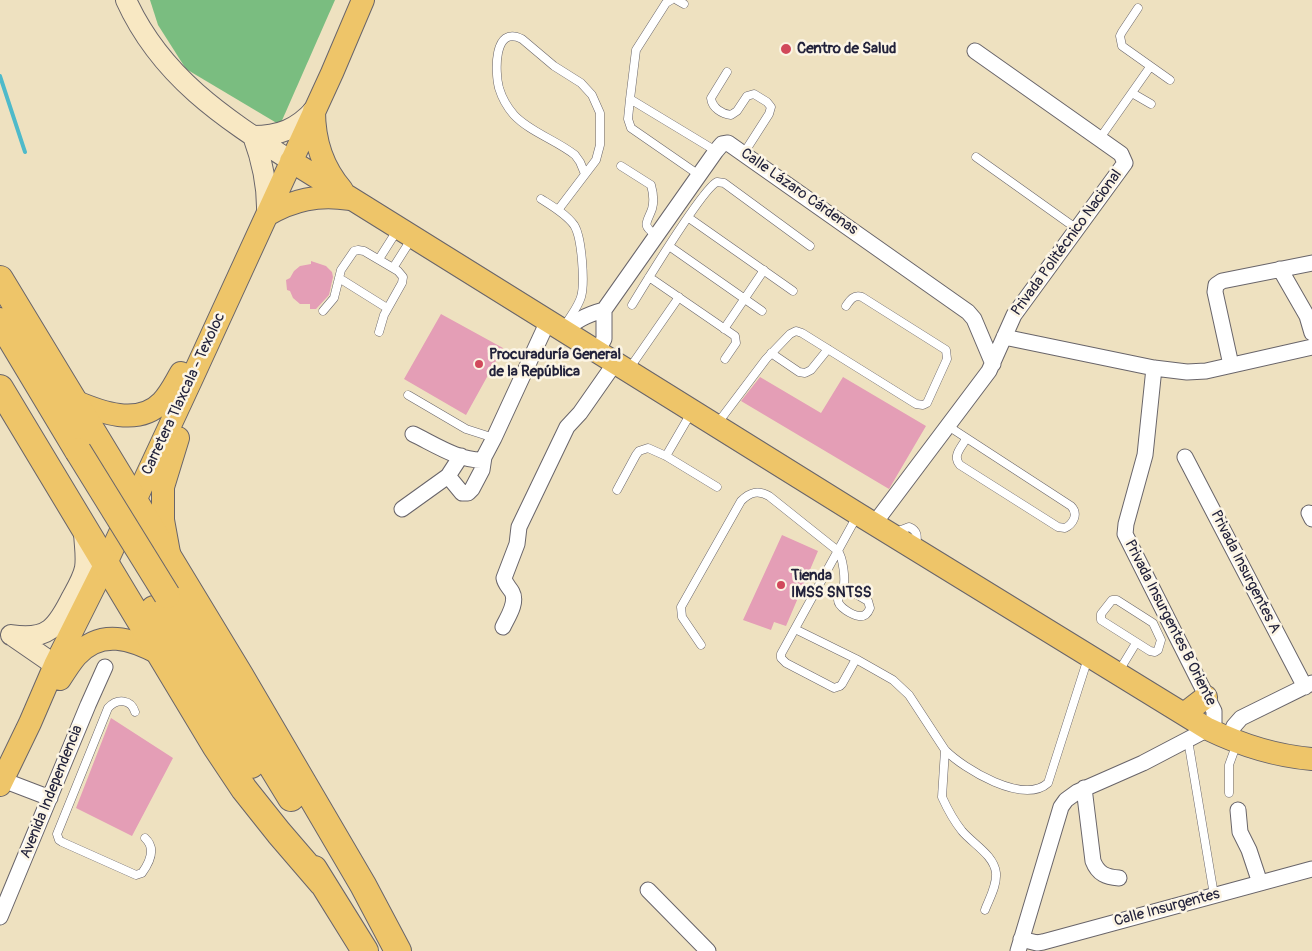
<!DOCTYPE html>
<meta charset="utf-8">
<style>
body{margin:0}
canvas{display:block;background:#eee1c0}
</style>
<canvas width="1312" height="951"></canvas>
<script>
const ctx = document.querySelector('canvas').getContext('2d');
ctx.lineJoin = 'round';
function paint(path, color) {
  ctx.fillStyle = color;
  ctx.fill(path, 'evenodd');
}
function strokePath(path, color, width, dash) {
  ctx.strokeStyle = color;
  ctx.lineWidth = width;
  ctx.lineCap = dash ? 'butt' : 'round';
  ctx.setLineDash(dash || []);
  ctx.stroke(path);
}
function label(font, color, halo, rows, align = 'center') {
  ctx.font = font + ' Pangolin,sans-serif';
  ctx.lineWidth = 5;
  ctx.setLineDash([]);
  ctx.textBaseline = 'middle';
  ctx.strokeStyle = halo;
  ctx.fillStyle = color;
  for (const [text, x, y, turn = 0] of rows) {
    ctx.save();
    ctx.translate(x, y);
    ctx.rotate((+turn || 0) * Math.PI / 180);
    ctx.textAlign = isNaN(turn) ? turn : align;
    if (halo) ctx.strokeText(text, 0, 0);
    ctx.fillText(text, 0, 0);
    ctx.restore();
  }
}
paint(new Path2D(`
 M150 0H335L280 125 186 69 158 25Z`), '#7abd80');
strokePath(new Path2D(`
 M0 76 25 152`), '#4ebaca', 4);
paint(new Path2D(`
 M311 261 326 266 332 272 333 277 329 295 316 309H310V304H300L293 298 290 291 287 290 286 280 290 278 294 271 300 266 311 264Z
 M441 314 503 348 466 415 404 379Z
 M760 377 821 413 843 377 926 426 889 489 741 401Z
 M782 535 818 551 786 626 774 622 771 630 743 620Z
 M111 718 173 758 132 836 76 808Z`), '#e49eb6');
const lane = new Path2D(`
 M677 0 684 4
 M1138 8 1122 32 1120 36 1122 46 1170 80
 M727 72 711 98C712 108 722 114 731 115L737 111 747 96 754 94 767 102 771 107 769 114 744 153
 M1132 93 1151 104
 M630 99 636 50 666 3 671 0
 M1100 138 1150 67
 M976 157 1077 229
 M621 166 651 185C653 192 654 202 652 209 647 223 641 225 656 235
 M699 175 631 128 628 119 630 99 716 151
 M541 199C552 206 566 214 574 225 582 237 585 284 581 297 578 307 571 315 566 324
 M558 210 596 160 600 145V113L592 95 581 83 554 66 522 39C493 24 495 73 499 88 502 98 507 107 514 115 530 132 556 140 575 155L580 162 585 174
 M689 218 793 291
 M669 246 762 311
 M379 259 398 229
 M393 268 412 238
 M649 277 735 336 736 343 725 359
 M339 278 387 308
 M632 305C643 287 703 188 717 182L724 183 810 246
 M323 311 334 298 341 270 354 251 358 250 364 251 398 271 403 277 402 283 384 315 379 332
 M724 329 764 270
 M771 353 799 372 805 373 811 370 828 349
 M629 369 679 297
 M408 395 466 429 494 438
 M717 424 766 359 790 334 796 331 802 333 916 404 923 405 927 403 947 359 946 350 862 297C854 294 850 300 846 306
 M948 426 1071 506C1079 514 1073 524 1065 528L1058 527 960 465C952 456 961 448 966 439
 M666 456 691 413
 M617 490 636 455 639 451 648 448 666 456 717 487
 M896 532 909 527C919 531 917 538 916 547
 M1112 600H1117L1153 623 1161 640 1158 650 1155 652 1150 651 1101 620V614Z
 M795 629 856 659 893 680 909 695 945 750C964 769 1023 805 1048 783L1088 658
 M701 645 682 617 681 607 741 501C750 492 758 490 769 496L838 551C843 558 846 580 843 589 842 593 838 595 838 600 838 607 852 615 859 616 865 617 868 613 870 608L868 601 844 587
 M856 659 842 684 840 686 834 688 786 663 781 658V654L857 516
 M1119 671 1136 643
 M135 712C131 699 117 698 108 708L57 834 59 840 62 842 136 875 142 873C150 862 156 848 145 838
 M1188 740 1214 895
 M945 750 942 797C947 808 954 821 962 831 973 844 994 855 996 873 997 886 989 899 985 910
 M1229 793V765L1237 743`);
const street = new Path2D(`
 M1280 269 1307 316 1312 333
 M565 332C574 320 589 314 604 310
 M1004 337 1154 368 1187 372 1206 371 1312 347
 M597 352 604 339V310L716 151 722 144 728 143 968 312 974 319 993 364
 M1231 365 1215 292 1216 285 1222 281 1312 263
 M413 434C434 444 459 461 483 460
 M1185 457 1305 687
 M448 476 462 493H468L472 489 482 470 484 457 494 438 548 321
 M402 509 448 476 461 456
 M1309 513 1312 519
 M874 524 989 371 1014 315 1125 163 1121 154 975 51
 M503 627C507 618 518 603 512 592 509 587 505 584 504 578L517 544 519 527 567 427 580 413 615 363
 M1229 738 1234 726 1241 718 1312 683
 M3 780 50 798
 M1084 788 1093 861C1098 874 1106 877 1119 878
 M1238 810 1240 832 1249 850 1260 883
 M648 890 708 951
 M0 917 88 705 105 667
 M1021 939 1037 943 1043 942 1312 869
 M1018 951 1061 807 1066 800 1077 792 1143 763 1208 729 1214 722V711L1125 534 1126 524 1145 455 1154 368`);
const secondary = new Path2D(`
 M126 0C161 77 223 117 291 161
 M253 136C263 163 268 187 267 215
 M253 136C279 136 297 129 314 110
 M11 635C48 641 57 627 72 597 77 588 83 578 85 568 87 556 84 542 84 530
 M13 636 55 665`);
const primary = new Path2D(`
 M314 111C314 141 322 167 342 190
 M291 161 858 514 1208 729C1241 745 1276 756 1312 759
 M267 215C293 200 318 194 349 199
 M74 401C100 412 138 427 162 402 170 394 175 383 181 373
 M169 553 163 520V487L178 438
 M60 679C65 671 70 663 76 656 101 628 132 639 160 654
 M1184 714 1206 697
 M0 785 30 723 55 665 106 563 193 376 332 73 363 0`);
const highway = new Path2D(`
 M0 279 240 675 363 885 398 951
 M0 321 78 451
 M0 388 216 747 244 789 279 833 322 883
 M167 595 291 798
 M154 609 251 765
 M314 869 365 951`);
strokePath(lane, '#69656a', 9);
strokePath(street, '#69656a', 17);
strokePath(secondary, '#69656a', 22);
strokePath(primary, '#69656a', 24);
strokePath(highway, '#69656a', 28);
strokePath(lane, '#fff', 8);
strokePath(street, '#fff', 15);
strokePath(secondary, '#f8e8c3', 20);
strokePath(primary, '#eec569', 22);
strokePath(highway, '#eec569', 26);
const highwayBridge = new Path2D(`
 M78 451 167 595`);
strokePath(highwayBridge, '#69656a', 28, []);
strokePath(highwayBridge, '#eec569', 26);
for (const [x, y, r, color] of [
 [786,49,6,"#d1495b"],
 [479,364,5,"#d1495b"],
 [781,585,5,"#d1495b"]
]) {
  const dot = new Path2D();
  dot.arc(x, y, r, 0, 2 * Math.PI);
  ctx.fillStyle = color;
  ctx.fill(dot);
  strokePath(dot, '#fcf5e5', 2);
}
label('bold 15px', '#22223b', '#fcf5e5', [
 ["Centro de Salud",797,49],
 ["Procuraduría General",489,355],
 ["de la República",489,372],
 ["Tienda",791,576],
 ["IMSS SNTSS",791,593]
], 'left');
label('15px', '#22223b', '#fcf5e5', [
 ["Calle Lázaro Cárdenas",799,192,35],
 ["Privada Politécnico Nacional",1067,243,-54],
 ["Carretera Tlaxcala - Texoloc",184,394,-65],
 ["Privada Insurgentes A",1245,572,63],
 ["Privada Insurgentes B Oriente",1170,623,63],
 ["Avenida Independencia",52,792,-68],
 ["Calle Insurgentes",1167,908,-15]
]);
</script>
